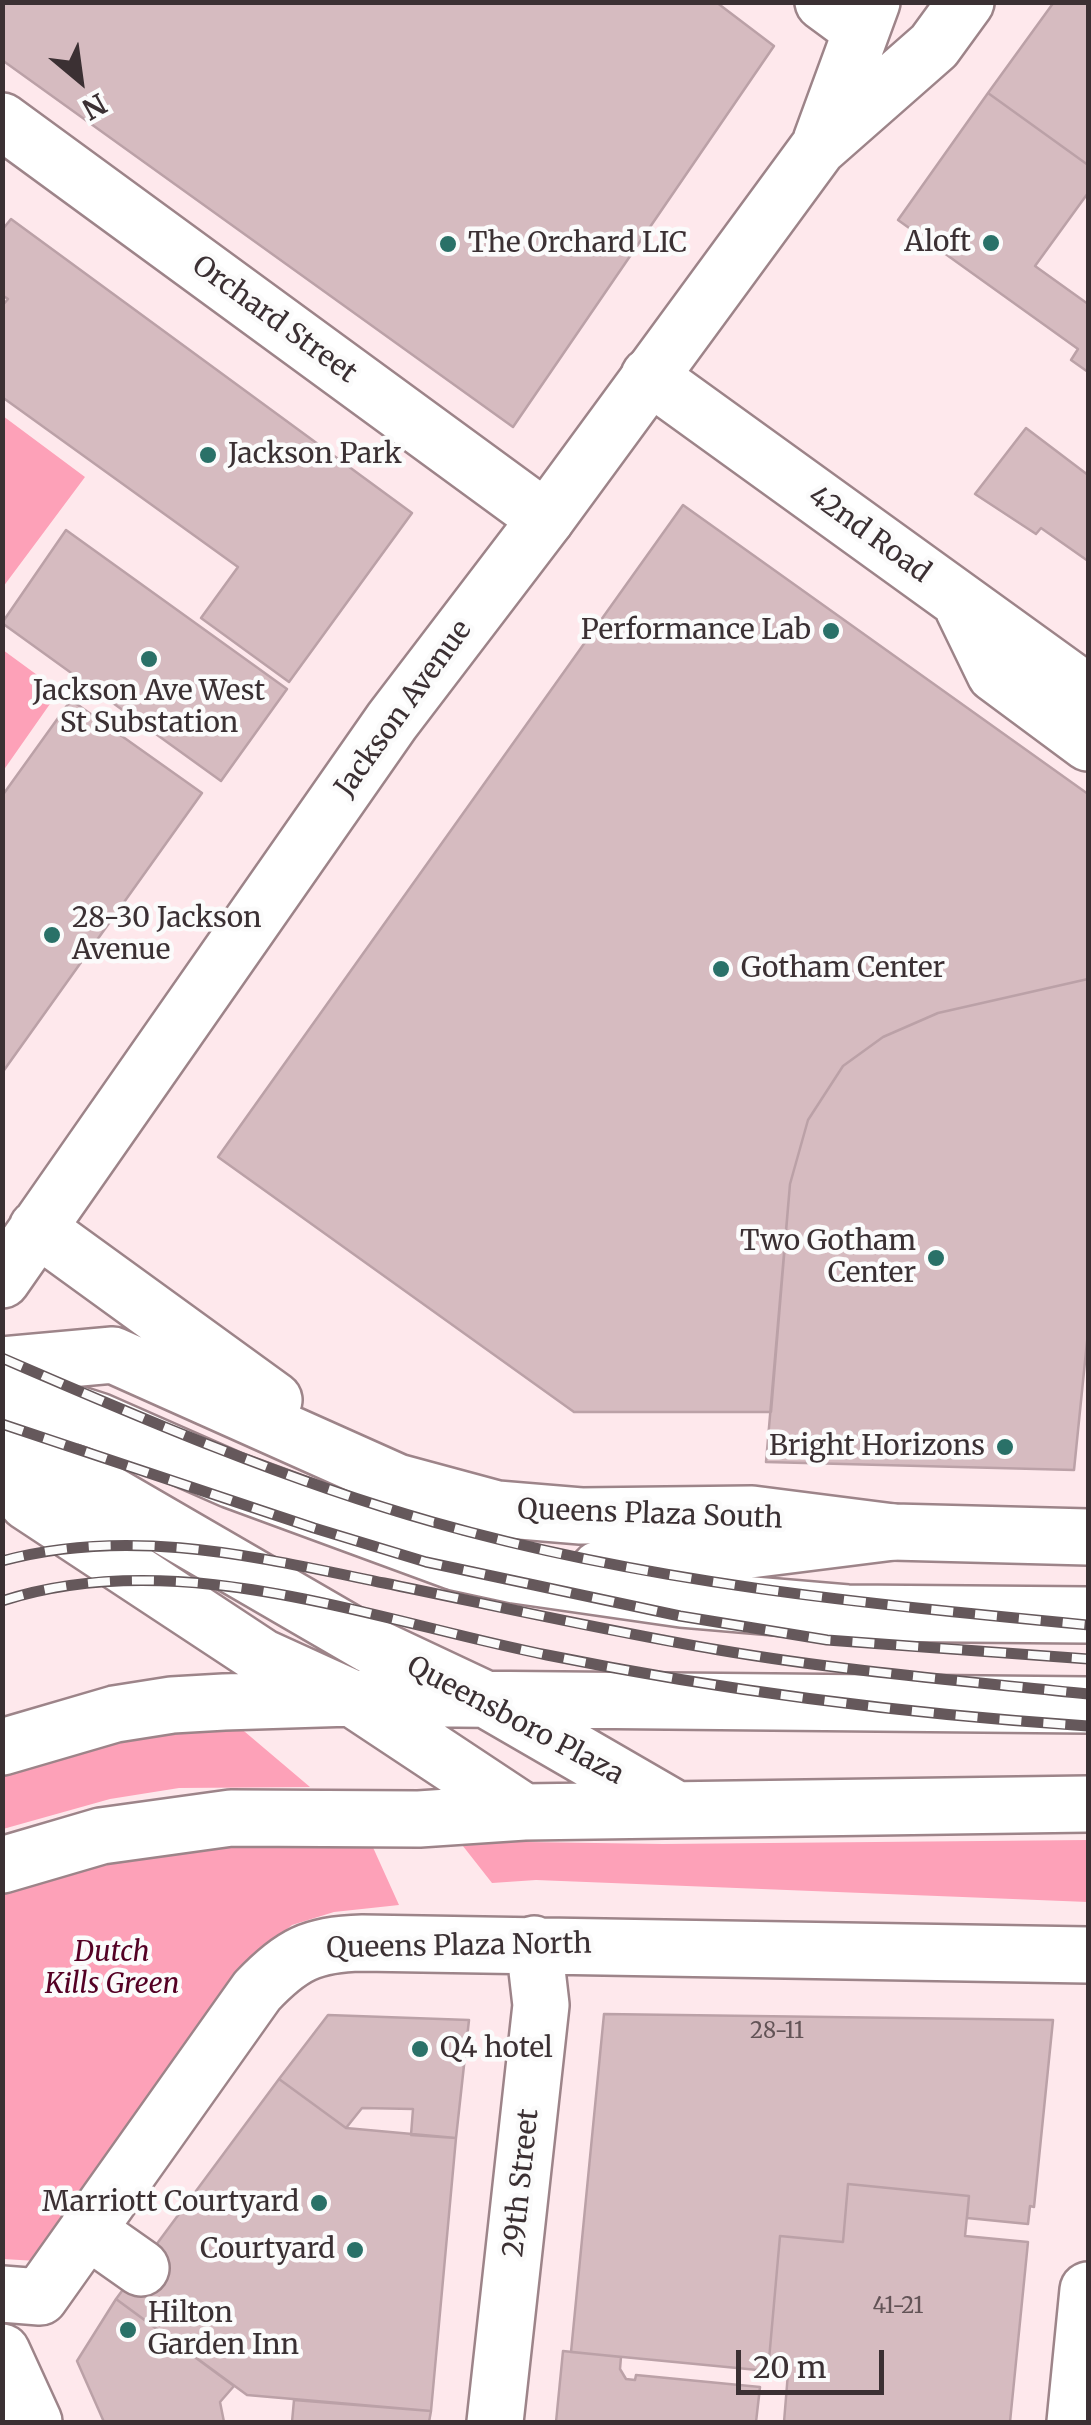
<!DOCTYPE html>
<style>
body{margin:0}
#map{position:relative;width:1091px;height:2425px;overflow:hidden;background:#fee8ec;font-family:Merriweather,serif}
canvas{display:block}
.frame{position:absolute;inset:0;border:5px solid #3b3033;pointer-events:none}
.north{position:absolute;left:30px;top:30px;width:100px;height:100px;-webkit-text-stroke:8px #fbfbfb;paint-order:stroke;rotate:151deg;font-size:28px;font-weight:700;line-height:40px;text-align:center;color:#3b3033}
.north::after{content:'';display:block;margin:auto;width:35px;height:45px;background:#3b3033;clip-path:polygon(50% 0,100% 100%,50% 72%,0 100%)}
.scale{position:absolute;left:736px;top:2350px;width:148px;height:45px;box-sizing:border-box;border:5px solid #3b3033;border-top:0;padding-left:12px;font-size:30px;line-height:35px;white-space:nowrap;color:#3b3033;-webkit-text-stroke:8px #fbfbfb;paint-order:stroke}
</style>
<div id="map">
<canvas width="1091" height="2425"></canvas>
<div class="frame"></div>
<div class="north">N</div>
<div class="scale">20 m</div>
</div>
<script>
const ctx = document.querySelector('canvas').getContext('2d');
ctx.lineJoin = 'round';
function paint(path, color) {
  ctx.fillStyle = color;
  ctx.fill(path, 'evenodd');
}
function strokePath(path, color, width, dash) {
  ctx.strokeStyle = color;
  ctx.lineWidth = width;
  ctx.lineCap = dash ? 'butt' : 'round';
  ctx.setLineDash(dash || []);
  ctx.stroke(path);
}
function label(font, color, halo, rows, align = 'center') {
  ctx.font = font + ' Merriweather,serif';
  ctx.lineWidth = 9;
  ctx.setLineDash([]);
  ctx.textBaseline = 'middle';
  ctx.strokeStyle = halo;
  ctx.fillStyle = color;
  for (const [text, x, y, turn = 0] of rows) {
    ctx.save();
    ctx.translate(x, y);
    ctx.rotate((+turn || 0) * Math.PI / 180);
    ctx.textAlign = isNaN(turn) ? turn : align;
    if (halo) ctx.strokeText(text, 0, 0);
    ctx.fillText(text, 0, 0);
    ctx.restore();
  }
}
paint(new Path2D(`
 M3 416 85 477 3 587Z
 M3 650 59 691 3 771Z
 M238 1726 310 1787 179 1788 110 1799 3 1829V1770L149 1730Z
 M1088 1840V1902L536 1880 492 1883 459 1841 663 1844Z
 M259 1841 371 1843 399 1905 334 1912 292 1925 257 1954 37 2261 3 2259 2 1889 124 1851Z`), '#fda1b8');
const building = new Path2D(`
 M2 2H716L774 46 513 427 2 60Z
 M1054 2H1088V165L988 93Z
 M988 93 1088 165V193L1035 266 1088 304V372L1071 360 1078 349 898 220Z
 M11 219 412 513 289 682 201 618 238 567 2 397V306L8 299 2 295V230Z
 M1026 428 1088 475V561L1041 528 1036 534 975 494Z
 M683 505 1088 794V979L938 1013 883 1037 843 1066 808 1120 790 1184 771 1412H574L218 1157Z
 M66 530 287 689 221 781 2 623Z
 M71 700 202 793 2 1073V796Z
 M1088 979V1332L1074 1470 766 1462 790 1184 808 1120 843 1066 883 1037 938 1013Z
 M604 2014 1053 2020 1034 2207 1030 2206 1028 2224 967 2218 969 2196 848 2184 843 2242 780 2236 768 2371 571 2352Z
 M328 2015 469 2020 456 2138 411 2135 413 2109 362 2108 346 2128 279 2079Z
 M279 2079 346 2128 456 2138 431 2411 247 2395 116 2299Z
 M848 2184 969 2196 965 2236 1028 2242 1010 2422H784L788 2373 768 2371 780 2236 843 2242Z
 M116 2299 234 2386 220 2402 224 2422H104L77 2361Z
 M563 2351 621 2357 620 2369 626 2379 635 2380 636 2375 760 2387 756 2422H556Z
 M294 2400 431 2411 429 2422H292Z`);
paint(building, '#d6bbc0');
strokePath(building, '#bba1a7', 2.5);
const minor = new Path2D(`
 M823 2 861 30
 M2 121 546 519
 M649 376 1088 693
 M963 608 995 674 1088 743
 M87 2230 141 2268
 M2 2294 40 2297 257 1991C291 1955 312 1944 362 1943L1088 1955
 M2 2352 34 2422
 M495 2422 541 2005 534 1944
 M1075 2422 1088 2290`);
const major = new Path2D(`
 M821 141 872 2
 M37 1228 274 1400
 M2 1280 392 721 546 519 818 148 934 46 966 2
 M2 1365 113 1355 397 1482 497 1509 581 1516 752 1514 893 1532 1088 1537`);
const highway = new Path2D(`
 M2 1390 98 1421 232 1480 455 1562 515 1575 682 1599 847 1613 1088 1615
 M2 1419 63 1467 368 1644 487 1700 677 1810
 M2 1469 27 1502 262 1657 352 1698 524 1812
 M599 1569 893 1532
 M2 1747 115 1714 172 1705 224 1702 352 1698 1088 1705
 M2 1865 101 1836 231 1818 419 1819 524 1812 1088 1804`);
strokePath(minor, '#9d8489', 60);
strokePath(major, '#9d8489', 60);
strokePath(highway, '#9d8489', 60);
strokePath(minor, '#fff', 55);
strokePath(major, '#fff', 55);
strokePath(highway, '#fff', 55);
const rail = new Path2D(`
 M2 1358C143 1419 285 1480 433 1522 647 1583 868 1604 1088 1625
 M2 1424 314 1528 426 1562 680 1616 827 1640 1088 1659
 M2 1561C131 1526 257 1557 384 1583 496 1606 607 1631 719 1650 842 1671 965 1681 1088 1694
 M2 1601C178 1544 373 1620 547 1655 725 1691 907 1714 1088 1726`);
strokePath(rail, '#65585b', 11);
strokePath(rail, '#fbfbfb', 8, [22]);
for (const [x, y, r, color] of [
 [991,243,10,"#2a7168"],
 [448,244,10,"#2a7168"],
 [208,455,10,"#2a7168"],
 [831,631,10,"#2a7168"],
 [149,659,10,"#2a7168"],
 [52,935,10,"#2a7168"],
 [721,969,10,"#2a7168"],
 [936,1258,10,"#2a7168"],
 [1005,1447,10,"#2a7168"],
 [420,2049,10,"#2a7168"],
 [319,2203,10,"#2a7168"],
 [355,2250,10,"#2a7168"],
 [128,2330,10,"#2a7168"]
]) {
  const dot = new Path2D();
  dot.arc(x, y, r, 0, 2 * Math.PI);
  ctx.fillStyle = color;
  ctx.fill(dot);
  strokePath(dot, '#fbfbfb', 4);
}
label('22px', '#625356', null, [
 ["28-11",777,2032],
 ["41-21",898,2307]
]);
label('28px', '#3b3033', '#fbfbfb', [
 ["Aloft",971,243],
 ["The Orchard LIC",468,244,"left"],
 ["Jackson Park",228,455,"left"],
 ["Performance Lab",811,631],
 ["Jackson Ave West",149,692,"center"],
 ["St Substation",149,724,"center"],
 ["28-30 Jackson",72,919,"left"],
 ["Avenue",72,951,"left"],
 ["Gotham Center",741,969,"left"],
 ["Two Gotham",916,1242],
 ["Center",916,1274],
 ["Bright Horizons",985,1447],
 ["Q4 hotel",440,2049,"left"],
 ["Marriott Courtyard",299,2203],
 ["Courtyard",335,2250],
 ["Hilton",148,2314,"left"],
 ["Garden Inn",148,2346,"left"]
], 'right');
label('28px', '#3b3033', '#fbfbfb', [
 ["Orchard Street",274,320,36],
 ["42nd Road",869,535,36],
 ["Jackson Avenue",404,709,-54],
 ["Queens Plaza South",650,1515,2],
 ["Queensboro Plaza",515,1721,28],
 ["Queens Plaza North",459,1947,-1],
 ["29th Street",522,2183,-84]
]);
label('italic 28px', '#540024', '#fbfbfb', [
 ["Dutch",112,1953],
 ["Kills Green",112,1985]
]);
</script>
